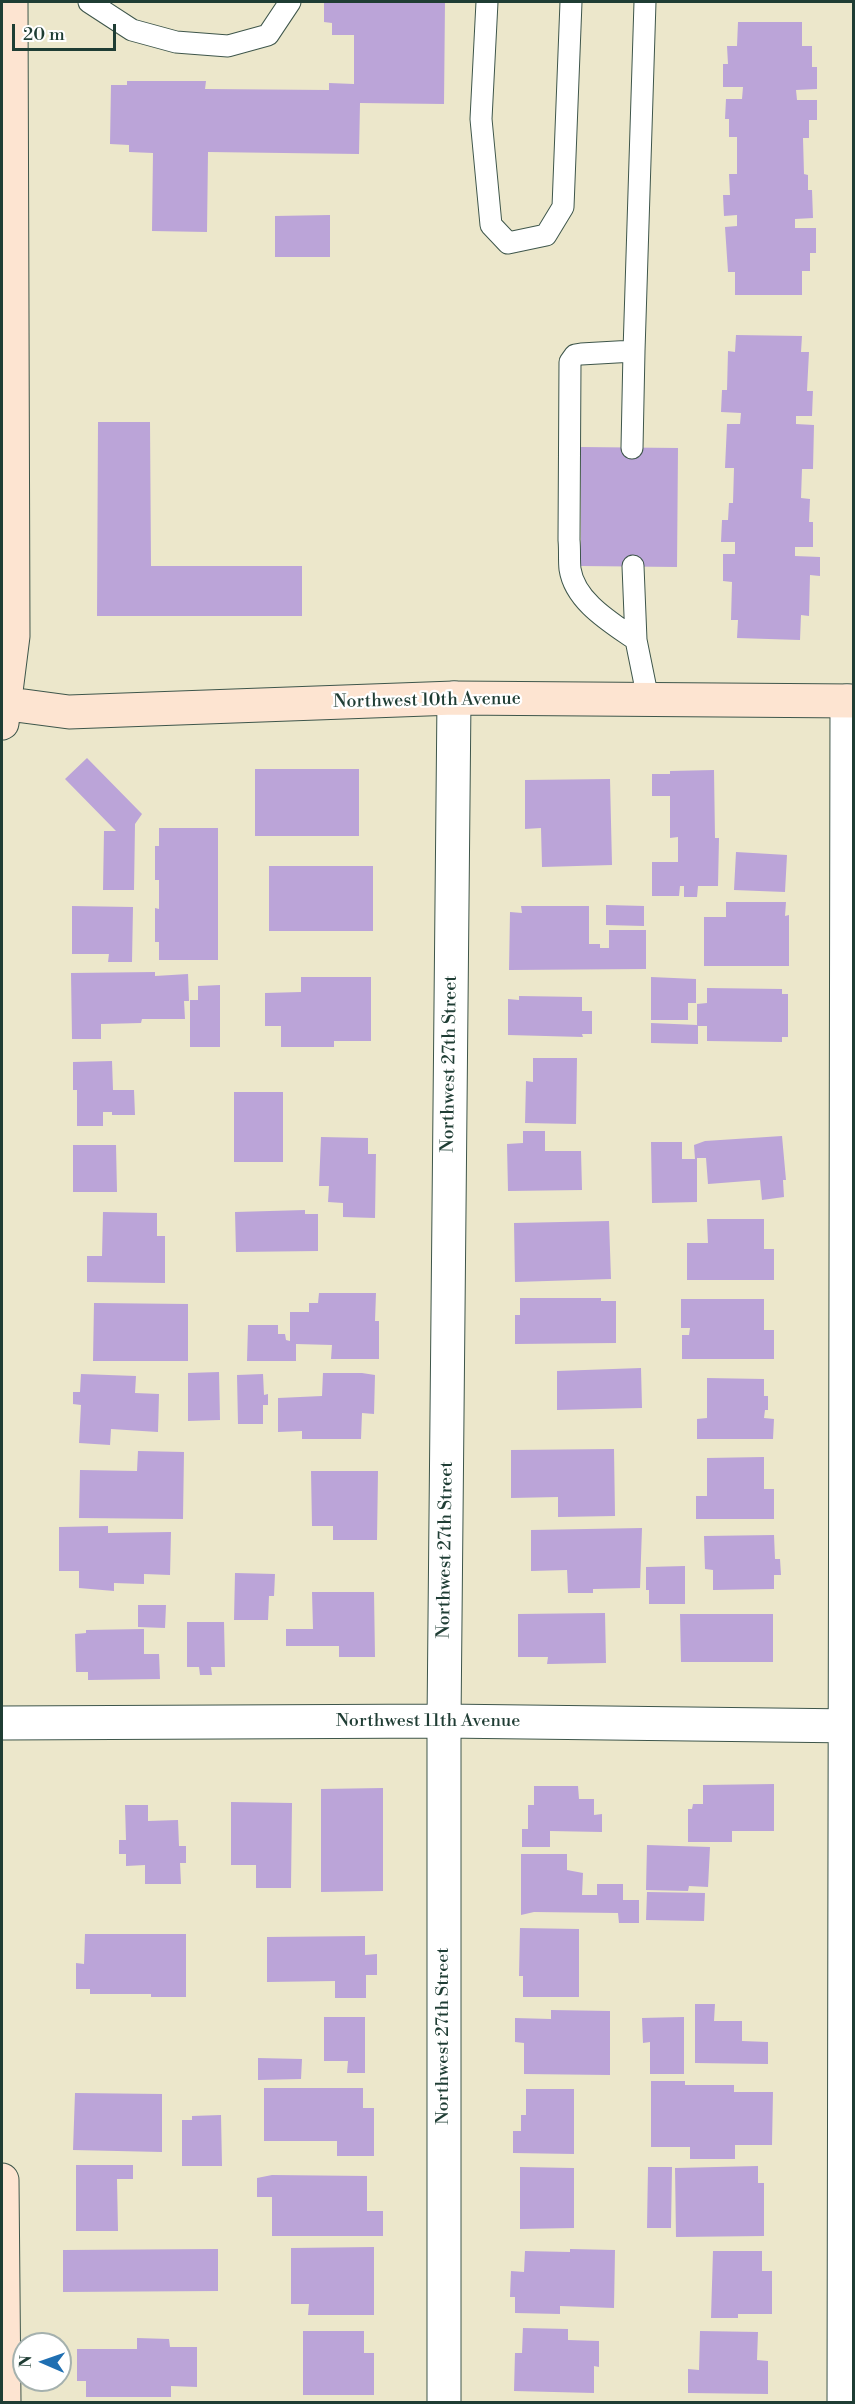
<!DOCTYPE html>
<style>
body{margin:0}
#map{position:relative;width:855px;height:2404px;overflow:hidden;background:#ece7cb;font-family:"Libre Bodoni",serif}
canvas{display:block}
.frame{position:absolute;inset:0;border:3px solid #1f3d34;pointer-events:none}
.north{position:absolute;left:12px;top:2332px;width:60px;height:60px;box-sizing:border-box;background:#fff;border:2px solid #a5b1ae;border-radius:50%;rotate:272deg;font-size:16px;font-weight:700;line-height:24px;text-align:center;color:#1f3d34}
.north::after{content:'';display:block;margin:auto;width:21px;height:27px;background:#1f6fb2;clip-path:polygon(50% 0,100% 100%,50% 72%,0 100%)}
.scale{position:absolute;left:12px;top:24px;width:104px;height:27px;box-sizing:border-box;border:3px solid #1f3d34;border-top:0;padding-left:8px;font-size:18px;line-height:21px;white-space:nowrap;color:#1f3d34;-webkit-text-stroke:4px #fff;paint-order:stroke}
</style>
<div id="map">
<canvas width="855" height="2404"></canvas>
<div class="frame"></div>
<div class="north">N</div>
<div class="scale">20 m</div>
</div>
<script>
const ctx = document.querySelector('canvas').getContext('2d');
ctx.lineJoin = 'round';
function paint(path, color) {
  ctx.fillStyle = color;
  ctx.fill(path, 'evenodd');
}
function strokePath(path, color, width, dash) {
  ctx.strokeStyle = color;
  ctx.lineWidth = width;
  ctx.lineCap = dash ? 'butt' : 'round';
  ctx.setLineDash(dash || []);
  ctx.stroke(path);
}
function label(font, color, halo, rows, align = 'center') {
  ctx.font = font + ' "Libre Bodoni",serif';
  ctx.lineWidth = 4.5;
  ctx.setLineDash([]);
  ctx.textBaseline = 'middle';
  ctx.strokeStyle = halo;
  ctx.fillStyle = color;
  for (const [text, x, y, turn = 0] of rows) {
    ctx.save();
    ctx.translate(x, y);
    ctx.rotate((+turn || 0) * Math.PI / 180);
    ctx.textAlign = isNaN(turn) ? turn : align;
    if (halo) ctx.strokeText(text, 0, 0);
    ctx.fillText(text, 0, 0);
    ctx.restore();
  }
}
paint(new Path2D(`
 M324 2H445L444 104 360 103 359 154 208 152 207 232 152 231 153 153 129 152V145L110 144 111 85H127V81H206L205 89 329 90V83L354 84V35H332V23L324 22Z
 M738 22H802V46H812V67H817V89L796 90 797 100H817V120H809V138H803L804 174 808 175V190H812L813 218 795 219V228H816V253H810V271H802V295H735V272H728L725 227 737 226V215L724 216 723 195H730L729 174H737V137H729V119H725L726 99H742L743 87H723V64H728L727 46H737Z
 M330 215V257H275V216Z
 M736 335 802 336 801 352H809L807 391H813L812 416H796V424L814 425 813 469H802L801 498 810 499 809 522H813V547H795V556L820 557V576L810 575 809 616 801 615 800 640 737 638 738 620H731L732 582 723 581V554H735V542H721L722 520H728L729 503H733L734 468H725L727 424H740L741 413 721 412 722 390H727L728 351 735 352Z
 M98 422H150L151 566H302V616H97Z
 M581 447 678 448 677 567 581 566Z
 M87 758 142 814 135 824 134 890H103L104 831H116L65 779Z
 M255 769H359V836H255Z
 M714 770 715 838H719L718 886H698L697 897H684V886H680L679 896H652V862H678V837L670 838V796H652V774H670V771Z
 M610 779 612 865 542 867 541 828 525 829V780Z
 M159 828H218V960H159V942H155V908L159 909V880H155V846H159Z
 M736 852 787 855 785 892 734 890Z
 M269 866H373V931H269Z
 M726 902H786L785 916 789 915V966H704V917H726Z
 M606 905 644 906V926L606 925Z
 M72 906 133 907 132 962H108L109 954H72Z
 M521 906H589V944H600V948H609V930H646V969L509 970 510 912 522 913Z
 M155 972V976L188 974 189 1001H184L185 1019H142L141 1023 101 1024V1039H72L71 973Z
 M301 977H371V1041H334V1047H281V1026H265V993L301 992Z
 M651 977 696 979V1003H688V1020H651Z
 M220 985V1047H190V1000H198V986Z
 M707 988 782 989V994H788V1037H782V1042L707 1041V1026H698V1044L651 1043V1023L697 1025V1004L707 1003Z
 M519 996 582 997V1011H592V1034H582L583 1037 508 1035V999L519 1000Z
 M533 1058H577L576 1124 525 1123 526 1081 533 1082Z
 M112 1061 113 1090H134L135 1115H112V1112H103V1126H77V1090H73V1062Z
 M234 1092H283V1162H234Z
 M523 1131H545V1151H581L582 1190 508 1191 507 1144 523 1143Z
 M782 1136 786 1180H783L784 1197 762 1200 760 1180 708 1184 706 1158H697V1202L652 1203 651 1142H682V1159H695L694 1145 705 1141Z
 M321 1137 368 1138V1154H376L375 1218 343 1217V1203L328 1202 329 1186H319Z
 M73 1145H116L117 1192H73Z
 M305 1210V1214H318V1251L236 1252 235 1212Z
 M103 1212 157 1213V1236H165V1283L87 1282V1256H102Z
 M707 1219H764V1249H774V1280H687V1243H708Z
 M609 1221 611 1279 515 1282 514 1223Z
 M319 1293H376L375 1321H379V1359H331L332 1345 296 1344V1361H247L248 1325H278V1334H285L286 1340 290 1341V1312H309V1303H318Z
 M520 1298H601V1301H616V1343L515 1344V1315H520Z
 M681 1299H764V1330H774V1359H682V1335H689L690 1328H681Z
 M94 1303 188 1304V1361H93Z
 M641 1368 642 1408 557 1410V1371Z
 M219 1372 220 1420 188 1421V1373Z
 M323 1373H362L375 1375 374 1414 362 1413 361 1439H302V1431L278 1432V1398L322 1396Z
 M81 1374 136 1376 135 1393 159 1394 158 1432 111 1429 110 1445 79 1443 81 1405 73 1404V1392H80Z
 M263 1374 264 1395 268 1394V1405H263V1424H238L237 1375Z
 M707 1378 764 1379V1396H768V1410H765L764 1418 774 1419 773 1439H697V1419L707 1418Z
 M614 1449 615 1516 558 1517V1497L511 1498V1450Z
 M138 1451 184 1452 183 1519 79 1518 80 1470 137 1471Z
 M764 1457V1489H774V1519H696V1496H707V1458Z
 M311 1471H378L377 1540H333V1526H312Z
 M108 1526V1533L171 1532 170 1575 144 1574V1584L114 1583V1591L79 1588V1571H59V1527Z
 M642 1528 640 1588 593 1589V1593H568L567 1570 531 1571V1530Z
 M774 1535 775 1559H780L781 1575H774V1589L713 1590V1570L705 1569 704 1536Z
 M685 1566V1604H649V1590H646V1567Z
 M235 1573 275 1574 274 1596H269L268 1620H234Z
 M312 1592H374L375 1657H339V1646H286V1629H313Z
 M138 1605H166L165 1628 138 1627Z
 M605 1613 606 1663 547 1664 548 1657H518V1614Z
 M680 1614H773V1662H681Z
 M187 1622H224L225 1667H211L212 1675H200L199 1667H187Z
 M144 1629V1654H159L160 1679 88 1680V1672H76L75 1634 86 1633V1630Z
 M774 1784V1831H732V1842H688V1809H692L693 1804H703V1785Z
 M534 1786H578L579 1799H594V1815L602 1814V1832L550 1831V1847H522V1829H528V1805H534Z
 M383 1788V1891L321 1892V1789Z
 M231 1802 292 1803 291 1888H256V1865H231Z
 M125 1805H148V1821L178 1820 179 1846H186V1863H180L181 1884H145V1865L126 1866V1854H119V1840H126Z
 M647 1845 710 1847 708 1887 689 1886 688 1891 646 1890Z
 M521 1854H567V1870L583 1873 582 1895H597V1884H623V1900H639V1923H619L618 1913 534 1912 521 1915Z
 M647 1892 705 1893 704 1921 646 1920Z
 M520 1928 579 1929V1997H523V1976H519Z
 M85 1934H186V1997H151V1994H90V1989H76V1963L84 1964Z
 M365 1936V1955L377 1954V1975H366V1998H335V1981L267 1982V1937Z
 M695 2004H715L714 2021H742V2041L768 2042V2064L695 2063Z
 M551 2010 610 2011V2075L524 2074V2043L515 2042V2018L551 2019Z
 M324 2017H365V2073H347L348 2061H324Z
 M684 2017V2074H650V2042L643 2043 642 2018Z
 M258 2058 302 2059 301 2079 258 2080Z
 M651 2081H685V2085H734V2092H773L772 2145H735V2159H690V2147H651Z
 M264 2088H363V2108H374V2156H337V2141H264Z
 M526 2089H574V2154L513 2153V2131H521V2115H526Z
 M75 2093 162 2094V2152L73 2150Z
 M221 2115 222 2166H182V2120H192V2116Z
 M76 2165H133V2179H117L118 2231H76Z
 M758 2166V2183H764V2236L676 2237 675 2168Z
 M520 2167 574 2168V2228L520 2229Z
 M648 2167H672L671 2228H647Z
 M272 2175 367 2176V2211H383V2236H272V2197H257V2178Z
 M374 2247V2315H308L309 2304H291V2248Z
 M218 2249V2291L63 2292V2250Z
 M570 2249 615 2250 614 2308 560 2306V2314L515 2313V2297H510L511 2271 524 2272 525 2251 570 2252Z
 M713 2251H762V2271H772V2314H738V2318H711Z
 M523 2328 568 2329V2340L599 2341V2367L594 2366V2393L514 2391 515 2353H522Z
 M303 2331H364V2353H374V2395H303Z
 M700 2331 758 2332 757 2360 768 2361V2394L688 2393V2369L699 2370Z
 M137 2338 169 2339 170 2347H197V2387L171 2386V2397H86V2381H77V2349H137Z`), '#bba4d8');
const lane = new Path2D(`
 M89 2 132 30 176 42 228 46 268 35 290 2
 M487 2 481 119 491 225 508 243 546 235 563 207 571 2
 M645 2 634 351 581 354 575 355 570 362 569 540C570 550 569 560 570 569 575 602 612 623 636 640L648 699
 M632 448 634 351
 M633 566 636 640`);
const street = new Path2D(`
 M2 1723 444 1721 854 1726
 M444 2402V1721L454 698
 M844 2402 847 701`);
const secondary = new Path2D(`
 M2 703 69 712 454 698 854 701
 M2 723 13 636 11 2
 M2 2180 4 2402`);
strokePath(lane, '#3e564b', 23);
strokePath(street, '#3e564b', 35);
strokePath(secondary, '#3e564b', 35);
strokePath(lane, '#fff', 21);
strokePath(street, '#fff', 33);
strokePath(secondary, '#fde4d1', 33);
label('18px', '#1f3d34', '#fff', [
 ["Northwest 10th Avenue",427,701,-1],
 ["Northwest 27th Street",450,1064,-89],
 ["Northwest 27th Street",446,1550,-89],
 ["Northwest 11th Avenue",428,1722],
 ["Northwest 27th Street",444,2036,-90]
]);
</script>
